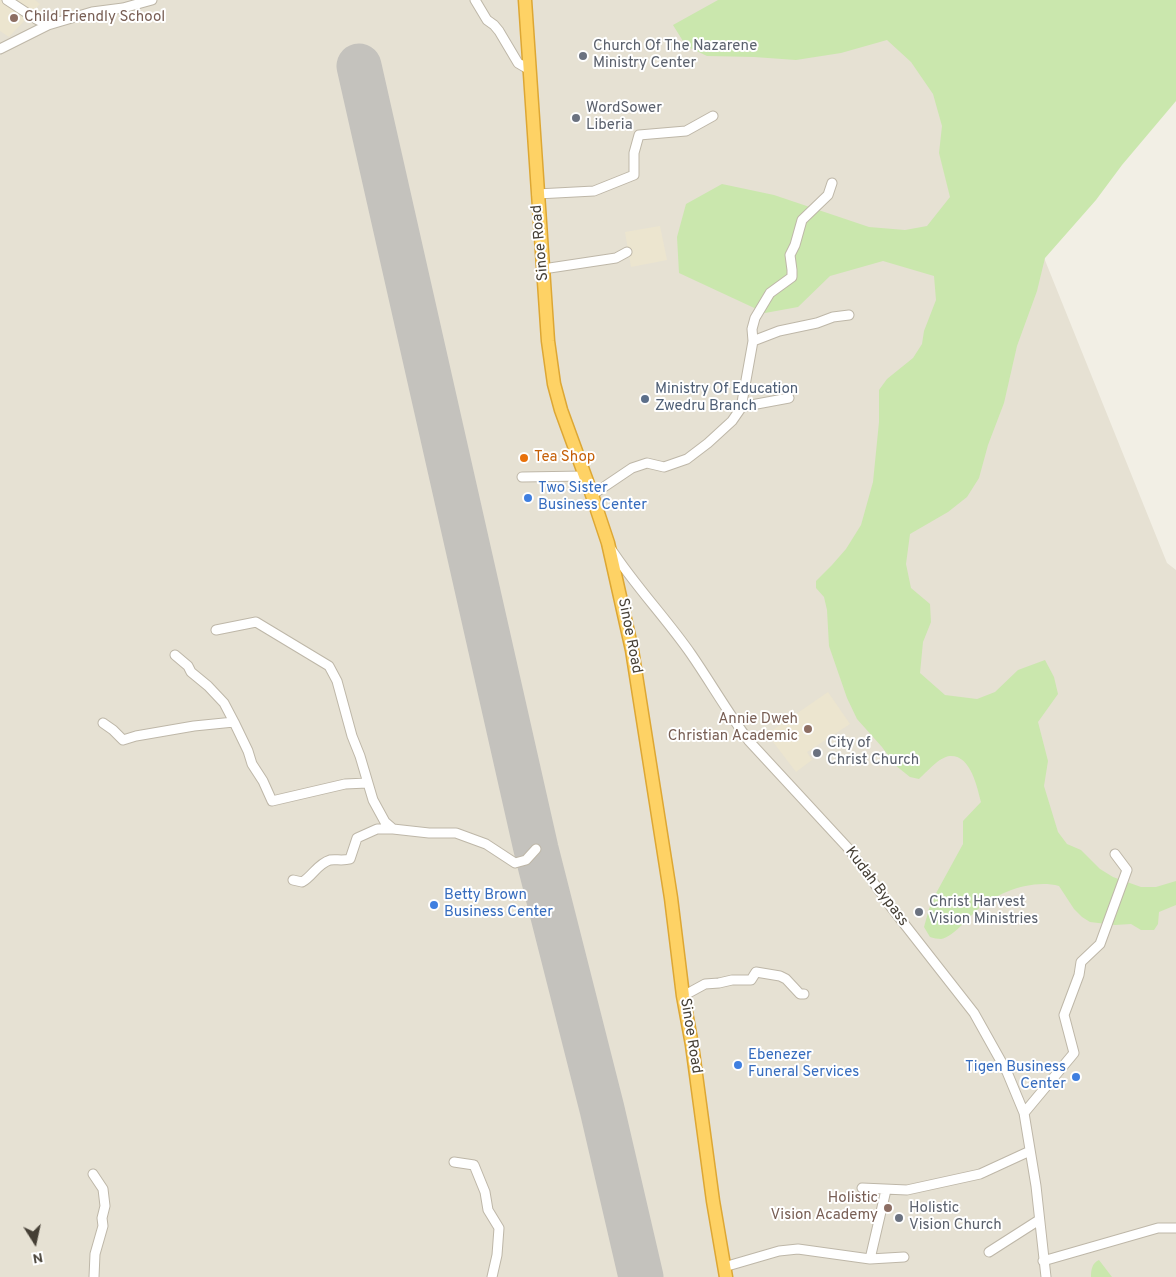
<!DOCTYPE html>
<style>
body{margin:0}
#map{position:relative;width:1176px;height:1277px;overflow:hidden;background:#f2efe5;font-family:Overpass,sans-serif}
canvas{display:block}
.north{position:absolute;left:10px;top:1217px;width:50px;height:50px;-webkit-text-stroke:4px #fff;paint-order:stroke;rotate:170deg;font-size:14px;font-weight:700;line-height:20px;text-align:center;color:#453f35}
.north::after{content:'';display:block;margin:auto;width:18px;height:22px;background:#453f35;clip-path:polygon(50% 0,100% 100%,50% 72%,0 100%)}
</style>
<div id="map">
<canvas width="1176" height="1277"></canvas>
<div class="north">N</div>
</div>
<script>
const ctx = document.querySelector('canvas').getContext('2d');
ctx.lineJoin = 'round';
function paint(path, color) {
  ctx.fillStyle = color;
  ctx.fill(path, 'evenodd');
}
function strokePath(path, color, width, dash) {
  ctx.strokeStyle = color;
  ctx.lineWidth = width;
  ctx.lineCap = dash ? 'butt' : 'round';
  ctx.setLineDash(dash || []);
  ctx.stroke(path);
}
function label(font, color, halo, rows, align = 'center') {
  ctx.font = font + ' Overpass,sans-serif';
  ctx.lineWidth = 4;
  ctx.setLineDash([]);
  ctx.textBaseline = 'middle';
  ctx.strokeStyle = halo;
  ctx.fillStyle = color;
  for (const [text, x, y, turn = 0] of rows) {
    ctx.save();
    ctx.translate(x, y);
    ctx.rotate((+turn || 0) * Math.PI / 180);
    ctx.textAlign = isNaN(turn) ? turn : align;
    if (halo) ctx.strokeText(text, 0, 0);
    ctx.fillText(text, 0, 0);
    ctx.restore();
  }
}
paint(new Path2D(`
 M0 0H1040L1036 238 1167 563 1176 570V1277H0Z`), '#e6e1d3');
paint(new Path2D(`
 M0 0H35L40 4 9 37 0 31Z
 M660 226 667 260 631 267 625 232Z
 M828 692 850 724 807 752 812 760 796 772 767 734Z`), '#ece5cf');
paint(new Path2D(`
 M718 0H1176V101L1122 165 1096 200 1045 258 1037 291 1017 346 1004 403 988 445 979 478 967 497 948 512 910 534 906 564 911 588 930 604 931 622 923 642 920 673 945 695 977 699 995 692 1018 670 1045 660 1054 677 1058 694 1038 722 1048 761 1044 786 1058 832 1067 844 1081 850 1100 869 1113 877 1141 887H1156L1176 881V905L1159 912 1158 924 1154 930H1141L1131 924 1115 925 1090 922 1082 917 1074 909 1059 886C1032 879 998 892 977 910 968 918 953 937 941 939 938 939 933 938 930 937L924 927 929 909 934 897 963 844V821L981 802C977 787 971 755 950 756 939 757 927 772 919 779L910 777 895 765 882 747 857 719 847 698 829 646 827 610 824 597 816 588V581L832 565 846 549 861 525 873 482 879 422V390L887 379 913 358 922 344 924 331 936 300 934 276 883 261 830 276 798 307 765 313 679 273 677 237 686 204 722 184 774 195 869 227 905 230 927 226 950 197 939 153 942 126 933 94 911 62 887 40 841 53 796 60 754 57 707 56 686 46 673 25Z
 M1099 1260 1112 1277H1091C1091 1270 1092 1263 1099 1260Z`), '#cae7ad');
strokePath(new Path2D(`
 M359 66 536 849 602 1109 641 1277`), '#c4c2bd', 45);
const minor = new Path2D(`
 M7 0 36 19 48 25
 M475 0 487 20 494 25 499 31 518 63 530 70
 M0 49 48 25 92 12 123 8 152 0
 M537 194 594 191 634 175V153L639 135 686 131 713 116
 M543 269 616 258 627 252
 M753 341 779 331 817 323 833 317 849 315
 M741 408 746 406 789 398
 M522 477 585 476
 M592 495 632 468 647 463 664 467 687 459 708 443 732 421 741 408 753 341 752 329 755 318 770 293 792 277V270L790 255 795 245 802 220 828 195 832 183
 M611 549C635 586 666 618 691 654 711 683 728 713 749 741L847 847 864 869 891 907 974 1013 1007 1072 1024 1113 1036 1186 1046 1277
 M216 630 256 622 329 666 337 681 352 736 360 756 373 800 385 822 393 829 429 833H456L486 844 515 863 526 860 536 849
 M175 655 188 666 191 672 208 686 224 703 234 722
 M103 723 113 730 123 740 136 736 194 726 234 722 248 751 252 764 263 781 272 801 345 784 367 783
 M293 880 302 882C312 877 317 864 330 860 335 859 343 861 350 859L357 838 377 829H393
 M683 996 705 984 719 983 732 980H751L756 972 780 976 786 979 800 994H804
 M1024 1113 1074 1053 1064 1015 1079 975 1081 962 1100 944 1127 870 1115 854
 M454 1162 474 1165 485 1192 488 1210 499 1228 497 1255 492 1277
 M93 1174 103 1189 105 1206 102 1218 103 1226 95 1254 94 1277
 M862 1188 907 1190 980 1174 1030 1151
 M989 1252 1039 1220
 M870 1259 886 1190
 M1043 1261 1158 1228H1176
 M724 1267 779 1251 798 1249 870 1259 904 1257`);
const highway = new Path2D(`
 M525 0 548 341 554 384 561 410 592 495 608 543 632 650 671 898 683 996 692 1045 713 1201 726 1277`);
strokePath(minor, '#beb7a8', 11);
strokePath(highway, '#dda734', 15);
strokePath(minor, '#fff', 9);
strokePath(highway, '#fed265', 12);
for (const [x, y, r, color] of [
 [14,18,5,"#8d6e63"],
 [583,56,5,"#6b7280"],
 [576,118,5,"#6b7280"],
 [645,399,5,"#5c6f8a"],
 [524,458,5,"#e8710a"],
 [528,498,5,"#3f7fe0"],
 [808,729,5,"#8d6e63"],
 [817,753,5,"#6b7280"],
 [434,905,5,"#3f7fe0"],
 [919,912,5,"#6b7280"],
 [738,1065,5,"#3f7fe0"],
 [1076,1077,5,"#3f7fe0"],
 [888,1208,5,"#8d6e63"],
 [899,1218,5,"#6b7280"]
]) {
  const dot = new Path2D();
  dot.arc(x, y, r, 0, 2 * Math.PI);
  ctx.fillStyle = color;
  ctx.fill(dot);
  strokePath(dot, '#fff', 2);
}
label('15px', '#785e54', '#fff', [
 ["Child Friendly School",24,18,"left"],
 ["Annie Dweh",798,720],
 ["Christian Academic",798,737],
 ["Holistic",878,1199],
 ["Vision Academy",878,1216]
], 'right');
label('15px', '#5b616d', '#fff', [
 ["Church Of The Nazarene",593,47],
 ["Ministry Center",593,64],
 ["WordSower",586,109],
 ["Liberia",586,126],
 ["City of",827,744],
 ["Christ Church",827,761],
 ["Christ Harvest",929,903],
 ["Vision Ministries",929,920],
 ["Holistic",909,1209],
 ["Vision Church",909,1226]
], 'left');
label('15px', '#453f35', '#fff', [
 ["Sinoe Road",541,243,-95],
 ["Sinoe Road",629,636,79],
 ["Kudah Bypass",876,887,53],
 ["Sinoe Road",690,1036,81]
]);
label('15px', '#4e5e75', '#fff', [
 ["Ministry Of Education",655,390],
 ["Zwedru Branch",655,407]
], 'left');
label('15px', '#c56008', '#fff', [
 ["Tea Shop",534,458]
], 'left');
label('15px', '#366cbe', '#fff', [
 ["Two Sister",538,489],
 ["Business Center",538,506],
 ["Betty Brown",444,896],
 ["Business Center",444,913],
 ["Ebenezer",748,1056],
 ["Funeral Services",748,1073],
 ["Tigen Business",1066,1068,"right"],
 ["Center",1066,1085,"right"]
], 'left');
</script>
